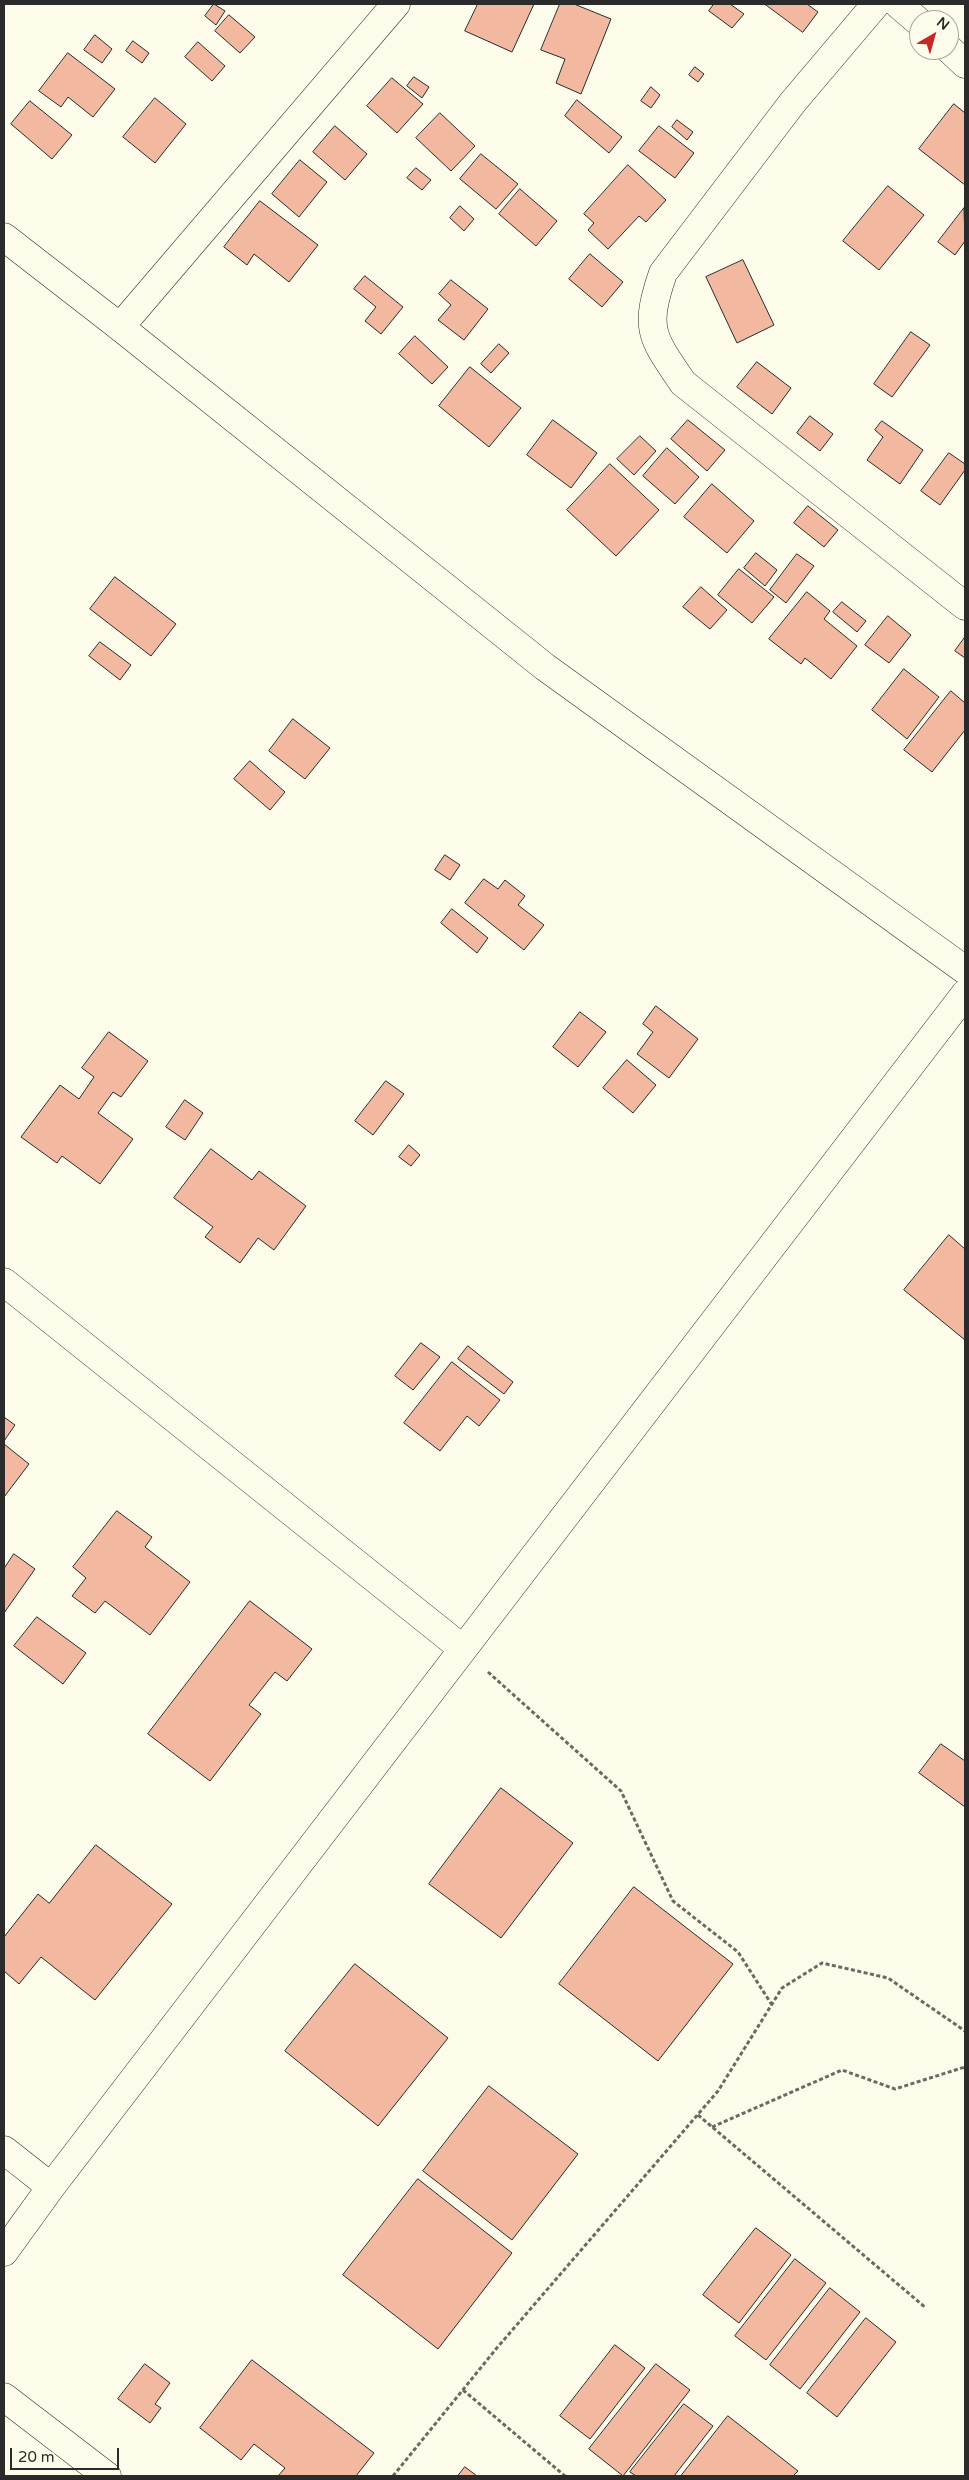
<!DOCTYPE html>
<style>
body{margin:0}
#map{position:relative;width:969px;height:2480px;overflow:hidden;background:#fdfbea;font-family:"Varela Round",sans-serif}
canvas{display:block}
.frame{position:absolute;inset:0;border:5px solid #2b2b2b;pointer-events:none}
.north{position:absolute;left:909px;top:10px;width:50px;height:50px;box-sizing:border-box;background:#fdfbea;border:1px solid #a9a89e;border-radius:50%;rotate:38deg;font-size:14px;font-weight:700;line-height:20px;text-align:center;color:#2b2b2b}
.north::after{content:'';display:block;margin:auto;width:18px;height:22px;background:#c62828;clip-path:polygon(50% 0,100% 100%,50% 72%,0 100%)}
.scale{position:absolute;left:10px;top:2448px;width:109px;height:22px;box-sizing:border-box;border:2px solid #2b2b2b;border-top:0;padding-left:6px;font-size:15px;line-height:18px;white-space:nowrap;color:#2b2b2b;-webkit-text-stroke:4px #fdfbea;paint-order:stroke}
</style>
<div id="map">
<canvas width="969" height="2480"></canvas>
<div class="frame"></div>
<div class="north">N</div>
<div class="scale">20 m</div>
</div>
<script>
const ctx = document.querySelector('canvas').getContext('2d');
ctx.lineJoin = 'round';
function paint(path, color) {
  ctx.fillStyle = color;
  ctx.fill(path, 'evenodd');
}
function strokePath(path, color, width, dash) {
  ctx.strokeStyle = color;
  ctx.lineWidth = width;
  ctx.lineCap = dash ? 'butt' : 'round';
  ctx.setLineDash(dash || []);
  ctx.stroke(path);
}
const building = new Path2D(`
 M214 4 225 11 216 25 205 16Z
 M478 4H534L512 52 465 31Z
 M560 4H574L611 19 581 94 556 83 565 59 541 50Z
 M714 4H730L744 14 732 28 709 11Z
 M765 4H807L818 12 803 32Z
 M229 15 255 37 240 53 215 31Z
 M95 35 112 49 102 63 84 50Z
 M133 41 149 53 142 63 126 51Z
 M198 42 225 66 212 81 185 57Z
 M68 53 115 89 93 117 68 97 61 107 39 91Z
 M695 67 704 74 698 82 689 75Z
 M414 77 429 87 422 98 407 86Z
 M392 78 423 104 397 133 367 106Z
 M651 87 660 95 651 108 641 101Z
 M155 98 186 124 155 163 123 137Z
 M577 100 622 137 609 153 565 116Z
 M30 101 72 135 52 159 11 124Z
 M954 104 965 113V185L919 149Z
 M440 113 475 146 451 171 416 138Z
 M677 120 693 132 687 140 672 127Z
 M335 126 367 154 345 180 313 152Z
 M659 126 694 153 675 178 639 151Z
 M481 154 518 184 496 209 460 179Z
 M300 160 327 182 299 217 272 194Z
 M628 165 666 200 646 222 639 216 608 249 588 230 594 223 584 214Z
 M416 168 431 180 422 190 407 178Z
 M888 186 924 215 879 270 843 241Z
 M520 189 557 221 536 246 499 214Z
 M260 201 318 245 289 282 254 254 247 265 224 247Z
 M460 206 474 219 464 231 450 218Z
 M964 208 965 241 955 255 938 242Z
 M590 254 623 282 602 307 569 279Z
 M743 260 774 325 737 343 706 277Z
 M365 276 403 307 381 334 365 321 376 307 354 289Z
 M451 280 488 309 464 340 438 320 451 305 439 294Z
 M911 332 930 345 892 397 874 384Z
 M415 336 448 367 432 384 399 354Z
 M499 344 509 353 491 373 481 364Z
 M757 362 791 388 772 414 737 387Z
 M470 367 521 408 489 447 439 406Z
 M810 416 833 434 820 451 797 433Z
 M553 420 597 453 571 488 527 455Z
 M688 420 725 450 707 471 671 439Z
 M882 421 923 450 900 484 867 460 883 437 875 430Z
 M640 436 656 451 634 475 617 459Z
 M667 448 699 477 675 504 643 476Z
 M949 453 965 464V470L940 505 921 491Z
 M610 464 659 510 616 556 567 510Z
 M712 484 754 521 727 553 684 517Z
 M808 506 838 530 824 547 794 523Z
 M756 553 777 570 765 586 744 568Z
 M797 554 814 566 786 603 770 590Z
 M739 569 774 597 752 623 718 595Z
 M115 577 176 624 151 656 90 609Z
 M701 587 727 610 710 629 683 607Z
 M807 592 830 611 824 619 857 646 831 679 805 658 801 664 769 639Z
 M842 602 866 621 857 632 833 612Z
 M888 616 911 635 889 663 865 645Z
 M965 637V658L955 651Z
 M100 642 131 665 120 680 89 656Z
 M904 669 939 697 907 739 872 710Z
 M951 691 965 703V730L932 772 904 750Z
 M293 719 330 748 305 779 269 751Z
 M250 761 285 792 270 810 234 779Z
 M445 855 460 865 450 880 435 870Z
 M484 879 498 889 505 880 525 896 518 905 544 925 524 950 465 903Z
 M452 909 488 938 477 953 441 923Z
 M656 1006 698 1039 669 1078 637 1054 653 1032 643 1024Z
 M580 1012 606 1032 578 1067 553 1047Z
 M109 1032 148 1061 121 1097 113 1092 98 1113 133 1139 100 1184 62 1156 57 1163 21 1137 60 1085 79 1099 94 1077 82 1068Z
 M627 1060 656 1085 633 1113 603 1088Z
 M386 1081 404 1094 373 1135 355 1121Z
 M185 1100 203 1113 185 1140 166 1127Z
 M409 1145 420 1155 411 1166 399 1157Z
 M211 1149 252 1180 259 1171 306 1206 274 1250 258 1238 240 1263 205 1237 213 1227 174 1198Z
 M949 1235 965 1249V1340L904 1290Z
 M421 1343 440 1357 413 1390 395 1376Z
 M468 1346 513 1382 504 1394 458 1359Z
 M452 1362 500 1400 479 1426 467 1416 440 1451 404 1423Z
 M4 1417 15 1425 4 1441Z
 M4 1444 29 1464 4 1497Z
 M117 1511 152 1537 145 1547 190 1582 150 1635 105 1601 95 1613 72 1596 86 1578 73 1567Z
 M14 1554 35 1569 4 1613V1569Z
 M250 1601 312 1649 287 1681 275 1672 249 1705 261 1714 210 1781 148 1734Z
 M37 1617 86 1653 63 1684 14 1646Z
 M941 1744 965 1761V1807L919 1773Z
 M501 1788 573 1843 501 1938 429 1884Z
 M96 1845 172 1904 95 2000 41 1957 19 1984 4 1971V1937L38 1894 49 1903Z
 M634 1887 733 1964 658 2061 559 1984Z
 M355 1964 448 2038 378 2126 285 2051Z
 M489 2086 578 2154 512 2240 423 2171Z
 M418 2179 512 2253 438 2349 343 2275Z
 M756 2228 791 2255 739 2323 703 2295Z
 M795 2259 826 2283 766 2360 735 2336Z
 M830 2288 860 2312 800 2389 770 2365Z
 M866 2318 896 2342 837 2417 807 2393Z
 M615 2345 645 2368 590 2439 560 2416Z
 M252 2360 374 2453 356 2476H278L285 2468 254 2444 241 2460 200 2428Z
 M145 2364 170 2383 155 2404 161 2408 150 2423 118 2399Z
 M656 2364 690 2390 623 2476 589 2449Z
 M684 2404 713 2426 674 2476H636L630 2472Z
 M728 2416 798 2471 793 2476H681Z
 M465 2467 477 2476H458Z`);
paint(building, '#f2b8a0');
strokePath(building, '#2b2b2b', 1);
const minor = new Path2D(`
 M876 4 793 102 663 273C644 329 651 336 683 383L965 606
 M898 4 919 22
 M949 49 965 64
 M120 327 396 4
 M4 1282 463 1649
 M4 2150 51 2187
 M4 2252 51 2187 965 994
 M4 2397 107 2476`);
const primary = new Path2D(`
 M4 237 120 327 545 667 965 970`);
strokePath(minor, '#2b2b2b', 29);
strokePath(primary, '#2b2b2b', 29);
strokePath(new Path2D(`
 M488 1672 621 1791 673 1901 738 1952 772 2005
 M698 2115 926 2308
 M712 2127 842 2070 895 2089 965 2067
 M463 2390 565 2476
 M393 2476 496 2349 718 2091 782 1988 822 1963 888 1978 965 2031`), '#6a6964', 3, [4, 2.5]);
strokePath(minor, '#fdfbea', 28);
strokePath(primary, '#fdfbea', 28);
</script>
